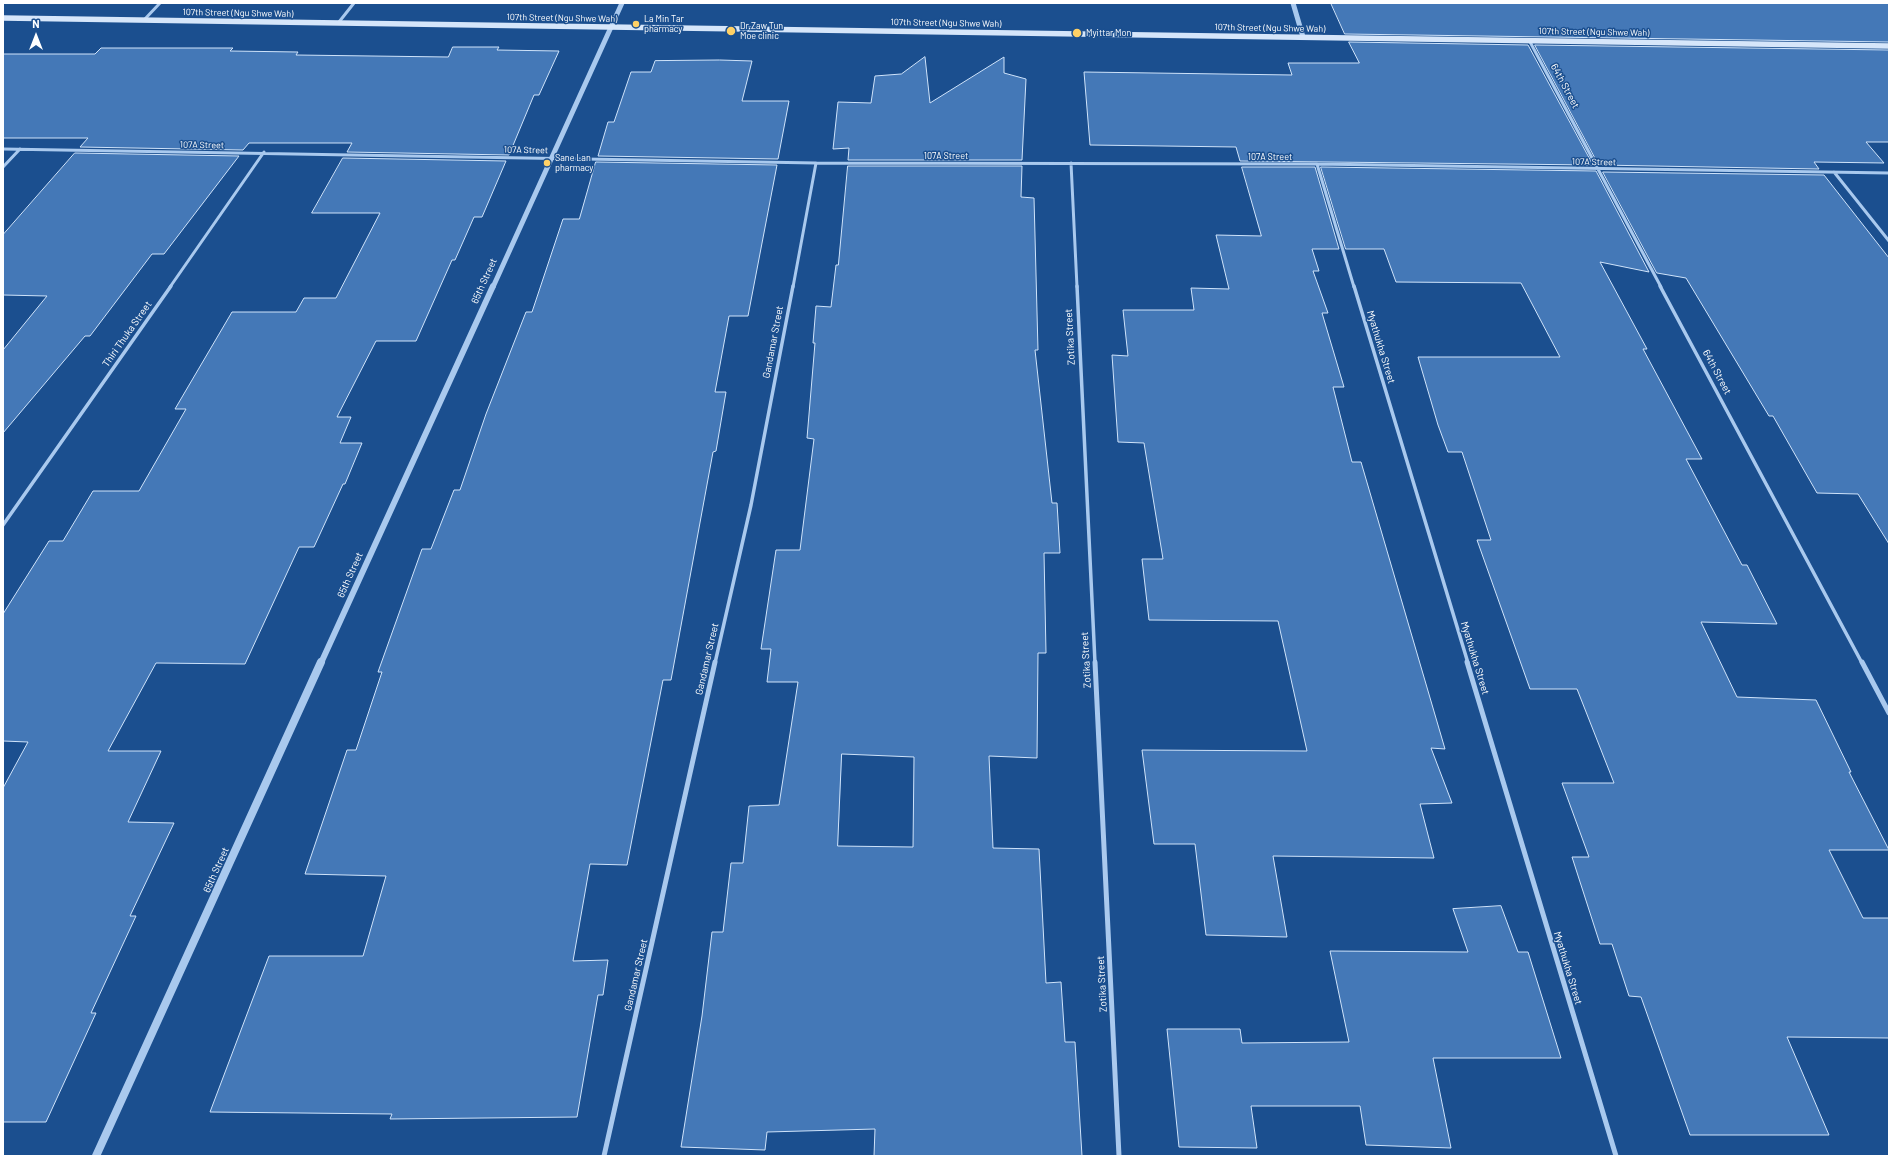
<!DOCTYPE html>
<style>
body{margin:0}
#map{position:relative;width:1892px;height:1159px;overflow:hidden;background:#1b4f8f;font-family:Barlow,sans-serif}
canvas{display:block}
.frame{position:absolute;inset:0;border:4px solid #fff;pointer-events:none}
.north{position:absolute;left:16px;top:16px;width:40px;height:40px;-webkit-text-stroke:3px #1b4f8f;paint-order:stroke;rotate:0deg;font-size:11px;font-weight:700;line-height:16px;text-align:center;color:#fff}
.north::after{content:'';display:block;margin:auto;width:14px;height:18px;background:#fff;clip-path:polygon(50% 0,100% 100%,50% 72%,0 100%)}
</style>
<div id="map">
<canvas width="1892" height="1159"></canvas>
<div class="frame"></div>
<div class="north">N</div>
</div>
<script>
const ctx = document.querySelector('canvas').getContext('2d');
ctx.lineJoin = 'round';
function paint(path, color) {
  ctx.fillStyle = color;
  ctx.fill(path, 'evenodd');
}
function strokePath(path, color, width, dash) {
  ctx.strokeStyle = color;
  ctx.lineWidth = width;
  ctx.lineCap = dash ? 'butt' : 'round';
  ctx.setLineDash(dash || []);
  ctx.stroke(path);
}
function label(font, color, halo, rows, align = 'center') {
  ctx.font = font + ' Barlow,sans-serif';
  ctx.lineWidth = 3;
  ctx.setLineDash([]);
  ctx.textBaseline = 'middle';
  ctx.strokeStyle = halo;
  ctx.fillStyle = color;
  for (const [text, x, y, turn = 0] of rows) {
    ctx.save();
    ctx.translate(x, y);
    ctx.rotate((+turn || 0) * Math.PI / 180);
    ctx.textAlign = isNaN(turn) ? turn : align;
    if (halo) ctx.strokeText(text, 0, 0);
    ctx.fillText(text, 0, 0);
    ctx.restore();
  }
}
const building = new Path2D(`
 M1331 3H1889V42L1345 34Z
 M1349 42 1528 45 1593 165 1240 161 1236 147 1090 145 1084 72 1292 75 1288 63H1359Z
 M1535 45 1889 50V142H1866L1884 163 1814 162 1819 169 1599 165Z
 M453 47H499L497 50 559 51 539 95H534L509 155 347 152 352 143H249L243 150 80 147 88 138H3V54H95L101 48H233L230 51 298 52 296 55 448 57Z
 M925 57 930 103 1004 57V73L1026 79 1022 160H848L849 148 833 149 838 102 871 103 875 76 901 74Z
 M720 60 752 61 742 101H789L778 159 598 156 608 122H614L631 72H651L655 61Z
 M75 153 239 156 164 254H152L90 336H85L3 433V350L47 296 3 295V235Z
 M343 158 506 161 482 217H474L455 260H452L416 341H376L337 417H351L340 443H362L345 484H343L314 547H299L245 664 156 663 108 751H161L128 822 174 823 130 916H136L91 1013H96L46 1122H3V788L28 742 3 741V614L49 541H63L93 491H139L186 409H175L232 312H296L304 298H336L380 213H312Z
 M596 162 777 165 748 316H729L715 392H726L716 451 713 452 671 680H663L627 865 590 864 573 961 608 960 603 995H598L577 1117 390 1119 392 1114 210 1112 269 956H363L386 876 305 874 347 750H356L382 672H378L422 549H431L454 490H460L486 414 526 312H532L563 219H579Z
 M848 166H1022L1021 197 1034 198 1038 350H1035L1052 503H1057L1060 553H1044L1046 653H1038L1037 758 989 756 993 848 1039 849 1046 983 1061 982 1065 1042H1075L1082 1156H874L875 1129 767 1132 765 1150 681 1147 702 1016 712 932H723L731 863H743L749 806 779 805 798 682H767L771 649H761L776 550H800L814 439 807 438 815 343H813L816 306 831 307 836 265H838ZM842 754 914 757 913 847 838 846Z
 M1242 167H1315L1339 249H1312L1319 271H1313L1328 313H1322L1344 387H1333L1352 462H1361L1445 749 1431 748 1452 803 1420 804 1434 858 1273 856 1287 937 1206 935 1195 844H1154L1142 750 1307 751 1278 621 1149 620 1142 559H1163L1144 443 1118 442 1112 355 1128 356 1123 310H1194L1191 288 1229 289 1216 235 1261 236Z
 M1321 167 1596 171 1649 272 1600 262 1647 349H1643L1702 459H1686L1742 565H1747L1777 624 1701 622 1737 697 1816 700 1851 772H1849L1889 850H1829L1863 918H1889V1038L1787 1037 1829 1135H1690L1641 997 1629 996 1612 944H1600L1572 857H1589L1562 783H1614L1577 689H1530L1477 540H1491L1462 452H1448L1438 425 1418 357H1560L1521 283 1396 282 1384 249H1346Z
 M1603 172 1824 175 1889 258V544L1858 494 1817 493 1773 416H1769L1686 278 1657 273Z
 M1501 906 1518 952H1528L1561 1058H1433L1451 1148 1366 1145 1360 1106H1251L1257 1148 1179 1147 1167 1029H1240L1242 1043 1349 1042 1330 951 1468 952 1453 909Z`);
paint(building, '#4478b7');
strokePath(building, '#cfe3fa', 1);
strokePath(new Path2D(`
 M144 20 160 3
 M339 22 354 3
 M1529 40 1661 287
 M3 149 816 163 1317 164 1889 173
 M1071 163 1077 287
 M1317 164 1354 287
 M3 167 20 149
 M1834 172 1889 241
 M170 287 264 152
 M793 287 816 163`), '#a9c9ee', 3);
strokePath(new Path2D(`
 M1077 286 1095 663
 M1354 286 1468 663
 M1660 286 1862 663
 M3 525 171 286
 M715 663 751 505 793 286`), '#a9c9ee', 3.5);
strokePath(new Path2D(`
 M1095 662 1119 1156
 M1467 662 1616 1156
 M1862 662 1889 713
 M604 1156 715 662`), '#a9c9ee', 5);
strokePath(new Path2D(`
 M1293 3 1303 37
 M493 287 622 3`), '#a9c9ee', 5);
strokePath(new Path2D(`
 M321 663 493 286`), '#a9c9ee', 6);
strokePath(new Path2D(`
 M96 1156 321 662`), '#a9c9ee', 8);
strokePath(new Path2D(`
 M3 18 1889 46`), '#d6e6fa', 5.5);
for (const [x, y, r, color] of [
 [636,24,4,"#ffd166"],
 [731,31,5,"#ffd166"],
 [1077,33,5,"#ffd166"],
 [547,163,4,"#ffd166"]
]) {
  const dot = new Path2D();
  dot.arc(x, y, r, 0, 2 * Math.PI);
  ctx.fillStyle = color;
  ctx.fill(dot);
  strokePath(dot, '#1b4f8f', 1.5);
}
label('9px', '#fff', '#1b4f8f', [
 ["107th Street (Ngu Shwe Wah)",238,13,1],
 ["107th Street (Ngu Shwe Wah)",562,18,1],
 ["107th Street (Ngu Shwe Wah)",946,23,1],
 ["107th Street (Ngu Shwe Wah)",1270,28,1],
 ["107th Street (Ngu Shwe Wah)",1594,32,1],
 ["107A Street",202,145,1],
 ["107A Street",526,150,1],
 ["107A Street",946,156],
 ["107A Street",1270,157],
 ["107A Street",1594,162,1]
]);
label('9px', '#fff', '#1b4f8f', [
 ["La Min Tar",644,19],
 ["pharmacy",644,29],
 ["Dr.Zaw Tun",740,26],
 ["Moe clinic",740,36],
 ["Myittar Mon",1086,33],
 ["Sane Lan",555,158],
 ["pharmacy",555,168]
], 'left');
label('10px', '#fff', '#1b4f8f', [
 ["64th Street",1565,86,62],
 ["65th Street",484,281,-66],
 ["Thiri Thuka Street",127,334,-55],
 ["Zotika Street",1070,337,-93],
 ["Gandamar Street",773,342,-79],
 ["Myathukha Street",1381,347,73],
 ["64th Street",1717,372,62],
 ["65th Street",350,575,-66],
 ["Myathukha Street",1475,658,73],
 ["Gandamar Street",707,659,-77],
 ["Zotika Street",1086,660,-93],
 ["65th Street",216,870,-66],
 ["Myathukha Street",1568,968,73],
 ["Gandamar Street",636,975,-77],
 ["Zotika Street",1102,984,-93]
]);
</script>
